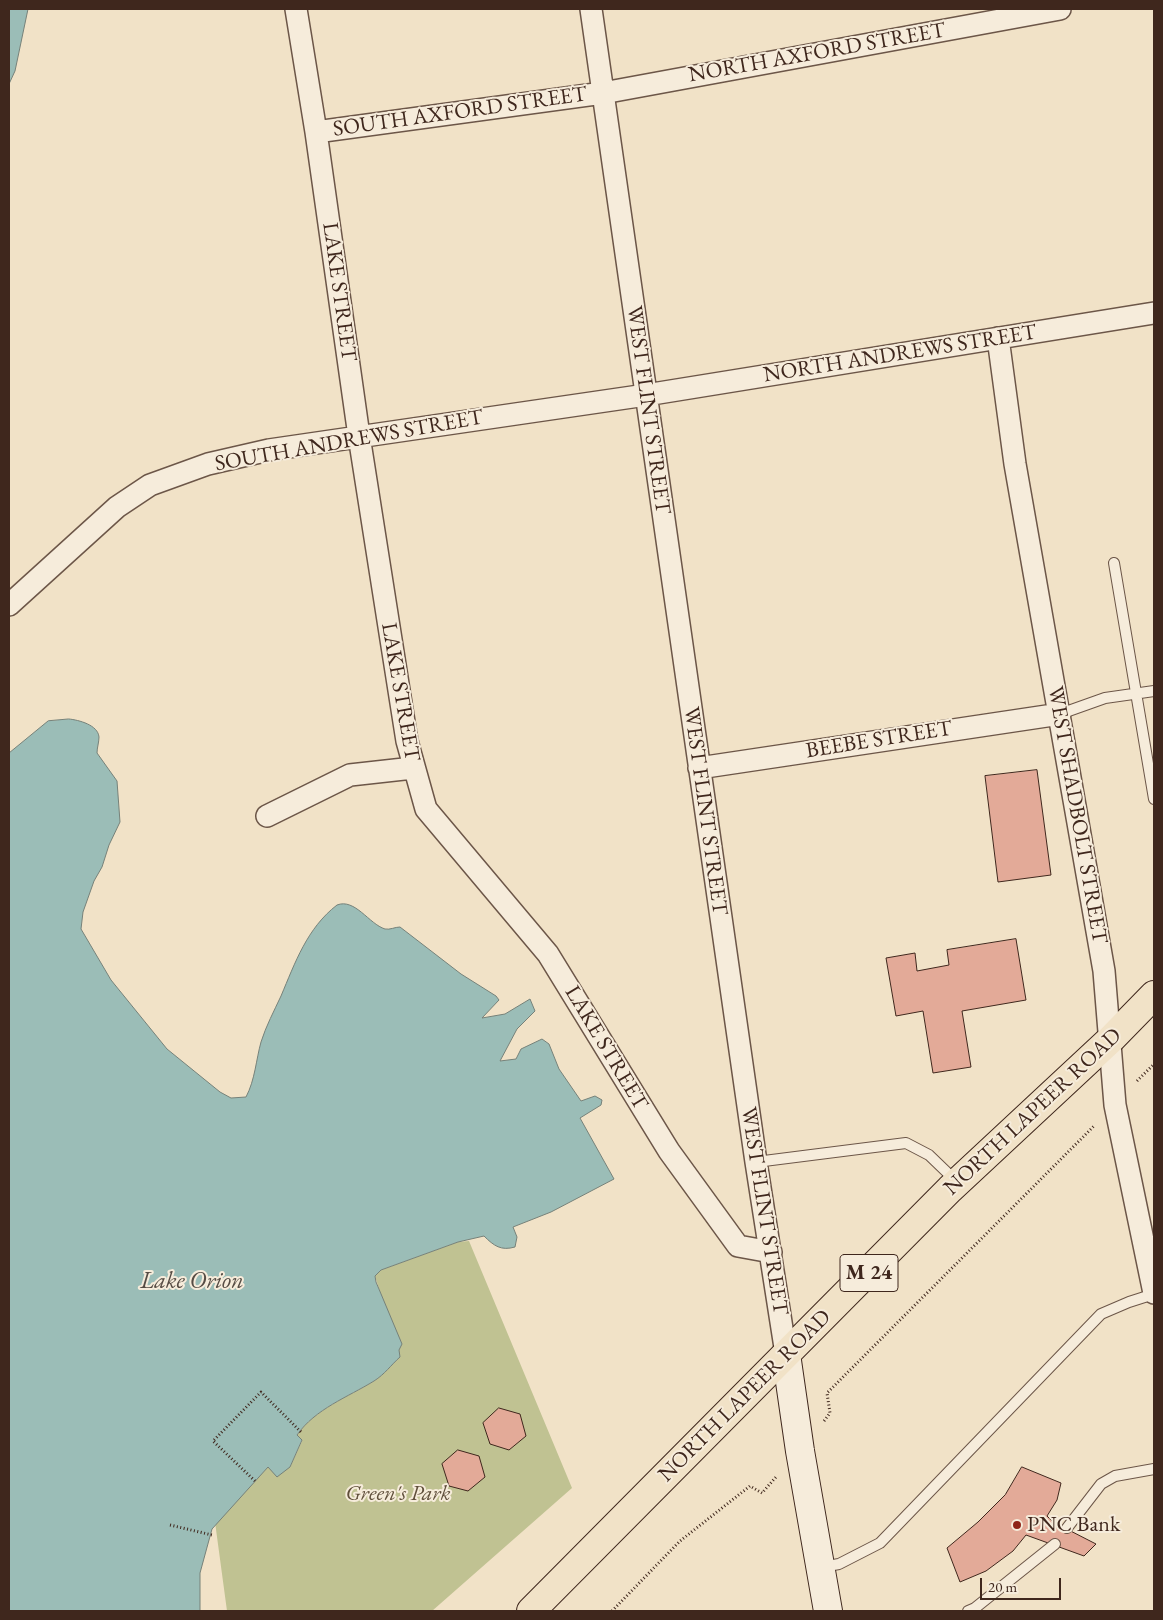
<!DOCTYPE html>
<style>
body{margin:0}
#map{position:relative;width:1163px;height:1620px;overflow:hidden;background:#f1e2c7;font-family:"EB Garamond",serif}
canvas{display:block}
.frame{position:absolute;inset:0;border:10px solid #3f271d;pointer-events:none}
.scale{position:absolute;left:980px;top:1578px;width:81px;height:22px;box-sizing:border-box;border:2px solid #3f271d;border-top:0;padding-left:6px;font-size:15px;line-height:18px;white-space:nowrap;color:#3f271d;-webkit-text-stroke:4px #f6ecdb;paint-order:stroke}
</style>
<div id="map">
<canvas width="1163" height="1620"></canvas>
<div class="frame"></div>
<div class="scale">20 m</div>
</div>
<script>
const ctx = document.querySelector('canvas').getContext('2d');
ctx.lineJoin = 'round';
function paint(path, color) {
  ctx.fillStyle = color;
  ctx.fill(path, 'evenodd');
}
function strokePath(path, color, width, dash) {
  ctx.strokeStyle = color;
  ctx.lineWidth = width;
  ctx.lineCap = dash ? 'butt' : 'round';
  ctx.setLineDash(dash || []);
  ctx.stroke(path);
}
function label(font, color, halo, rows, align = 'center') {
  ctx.font = font + ' "EB Garamond",serif';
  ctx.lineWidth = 4;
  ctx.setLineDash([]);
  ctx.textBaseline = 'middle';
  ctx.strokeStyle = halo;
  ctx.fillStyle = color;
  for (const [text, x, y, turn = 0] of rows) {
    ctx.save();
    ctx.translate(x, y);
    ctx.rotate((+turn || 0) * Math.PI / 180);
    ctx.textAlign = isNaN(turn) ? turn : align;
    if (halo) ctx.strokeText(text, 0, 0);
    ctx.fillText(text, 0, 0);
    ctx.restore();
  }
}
paint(new Path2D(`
 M469 1241 572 1488 432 1611H227L215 1522 268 1467H290L302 1441 297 1435C315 1409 348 1397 374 1381 384 1374 391 1365 400 1357L375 1276 381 1270 458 1242Z`), '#c0c292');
const water = new Path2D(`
 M9 9H28L15 71 9 84Z
 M69 719C79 720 98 725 99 737 99 742 97 748 97 753L117 781 120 822 109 845 102 867 94 881 83 912 81 929 111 980 167 1049 220 1092 231 1098 246 1097C255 1080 256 1060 261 1042 266 1026 274 1011 281 996 295 963 307 928 337 905 355 898 369 924 385 929 390 930 395 927 400 927L461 974 496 996 499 1000 482 1018 505 1014 530 999 535 1011 517 1029 500 1061 516 1059 521 1049 542 1039 549 1044 559 1069 581 1101 595 1096 602 1100 601 1105 580 1118 614 1179 551 1212 513 1227 517 1237 515 1247C501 1251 494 1246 484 1236L458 1242 381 1270 375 1276 376 1282 402 1344 399 1350 400 1357C391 1365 385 1374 374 1381 348 1397 315 1409 297 1435L302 1440 290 1467 277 1477 268 1467 212 1529 200 1573V1611H9V753L48 721Z`);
paint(water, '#9bbdb7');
strokePath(water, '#768179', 1);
const building = new Path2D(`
 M1037 770 1051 875 998 882 985 776Z
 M1016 939 1026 1000 962 1011 971 1067 933 1073 923 1011 896 1016 886 958 915 953 917 971 949 965 947 950Z
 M499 1408 520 1414 526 1436 509 1450 490 1444 483 1423Z
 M458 1450 479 1456 485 1477 468 1491 449 1486 442 1464Z
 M1022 1467 1061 1483 1057 1500 1047 1516 1053 1522 1096 1544 1084 1556 1026 1535 1013 1551 986 1571 960 1582 947 1548 978 1522 1005 1495Z`);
paint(building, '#e3aa98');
strokePath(building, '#3f271d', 1);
const service = new Path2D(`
 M1114 563 1154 799
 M1060 714 1105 698 1154 691
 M756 1162 906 1143 929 1155 957 1182
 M1067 1528 1101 1484 1115 1476 1154 1469
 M822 1567 839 1564 880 1543 1101 1314 1129 1302 1154 1294
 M968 1611 975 1608 1055 1544`);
const minor = new Path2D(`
 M296 9 316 132 359 436 407 741 426 809 548 954 669 1151 738 1246 771 1252
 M591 9 756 1162 786 1354
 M316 132 603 93 1060 9
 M998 338 1015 464 1104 971 1115 1105 1154 1293
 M9 605 117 507 150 485 208 464 269 450 646 395 1154 313
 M699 768 1060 714
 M267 816 350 775 413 768`);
const secondary = new Path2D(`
 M786 1354 800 1451 828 1611`);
const primary = new Path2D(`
 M531 1611 950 1189 1110 1040 1154 995`);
strokePath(service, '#6c5648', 12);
strokePath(minor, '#6c5648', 24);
strokePath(secondary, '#3f271d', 30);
strokePath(primary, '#3f271d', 30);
strokePath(new Path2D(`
 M1137 1081 1154 1064
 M824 1421 830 1413 827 1393 1095 1125
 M255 1481 213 1441 261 1392 302 1433
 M170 1525 212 1535
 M612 1611 680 1541 750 1486 762 1493 776 1477`), '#3f271d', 3, [1, 2.5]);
strokePath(service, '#f6ecdb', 10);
strokePath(minor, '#f6ecdb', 21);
strokePath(secondary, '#f6ecdb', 28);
strokePath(primary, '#f1e2c7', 28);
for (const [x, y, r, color] of [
 [1017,1525,5,"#8f2418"]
]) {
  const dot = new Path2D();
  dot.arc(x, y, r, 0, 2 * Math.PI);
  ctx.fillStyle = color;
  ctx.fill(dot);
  strokePath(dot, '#f6ecdb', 2);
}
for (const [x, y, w] of [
 [869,1273,58]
]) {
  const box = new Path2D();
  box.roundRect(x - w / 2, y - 18.5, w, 37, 4);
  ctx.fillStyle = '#f6ecdb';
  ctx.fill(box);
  strokePath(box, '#3f271d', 1);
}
label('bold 21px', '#3f271d', null, [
 ["M 24",869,1273]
]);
label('22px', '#3f271d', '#f6ecdb', [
 ["NORTH AXFORD STREET",817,53,-10],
 ["SOUTH AXFORD STREET",460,112,-8],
 ["LAKE STREET",339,292,82],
 ["NORTH ANDREWS STREET",900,354,-9],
 ["WEST FLINT STREET",648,410,82],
 ["SOUTH ANDREWS STREET",349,441,-10],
 ["LAKE STREET",400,692,80],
 ["BEEBE STREET",879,740,-9],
 ["WEST FLINT STREET",705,811,82],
 ["WEST SHADBOLT STREET",1077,815,80],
 ["LAKE STREET",606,1048,59],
 ["NORTH LAPEER ROAD",1033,1112,-43],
 ["WEST FLINT STREET",764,1211,81],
 ["NORTH LAPEER ROAD",745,1396,-45]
]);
label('italic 22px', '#5f4e3a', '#f6ecdb', [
 ["Green's Park",398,1494]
]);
label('22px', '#3f271d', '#f6ecdb', [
 ["PNC Bank",1027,1525]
], 'left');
label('italic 24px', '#564c44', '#f6ecdb', [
 ["Lake Orion",192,1281]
]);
</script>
